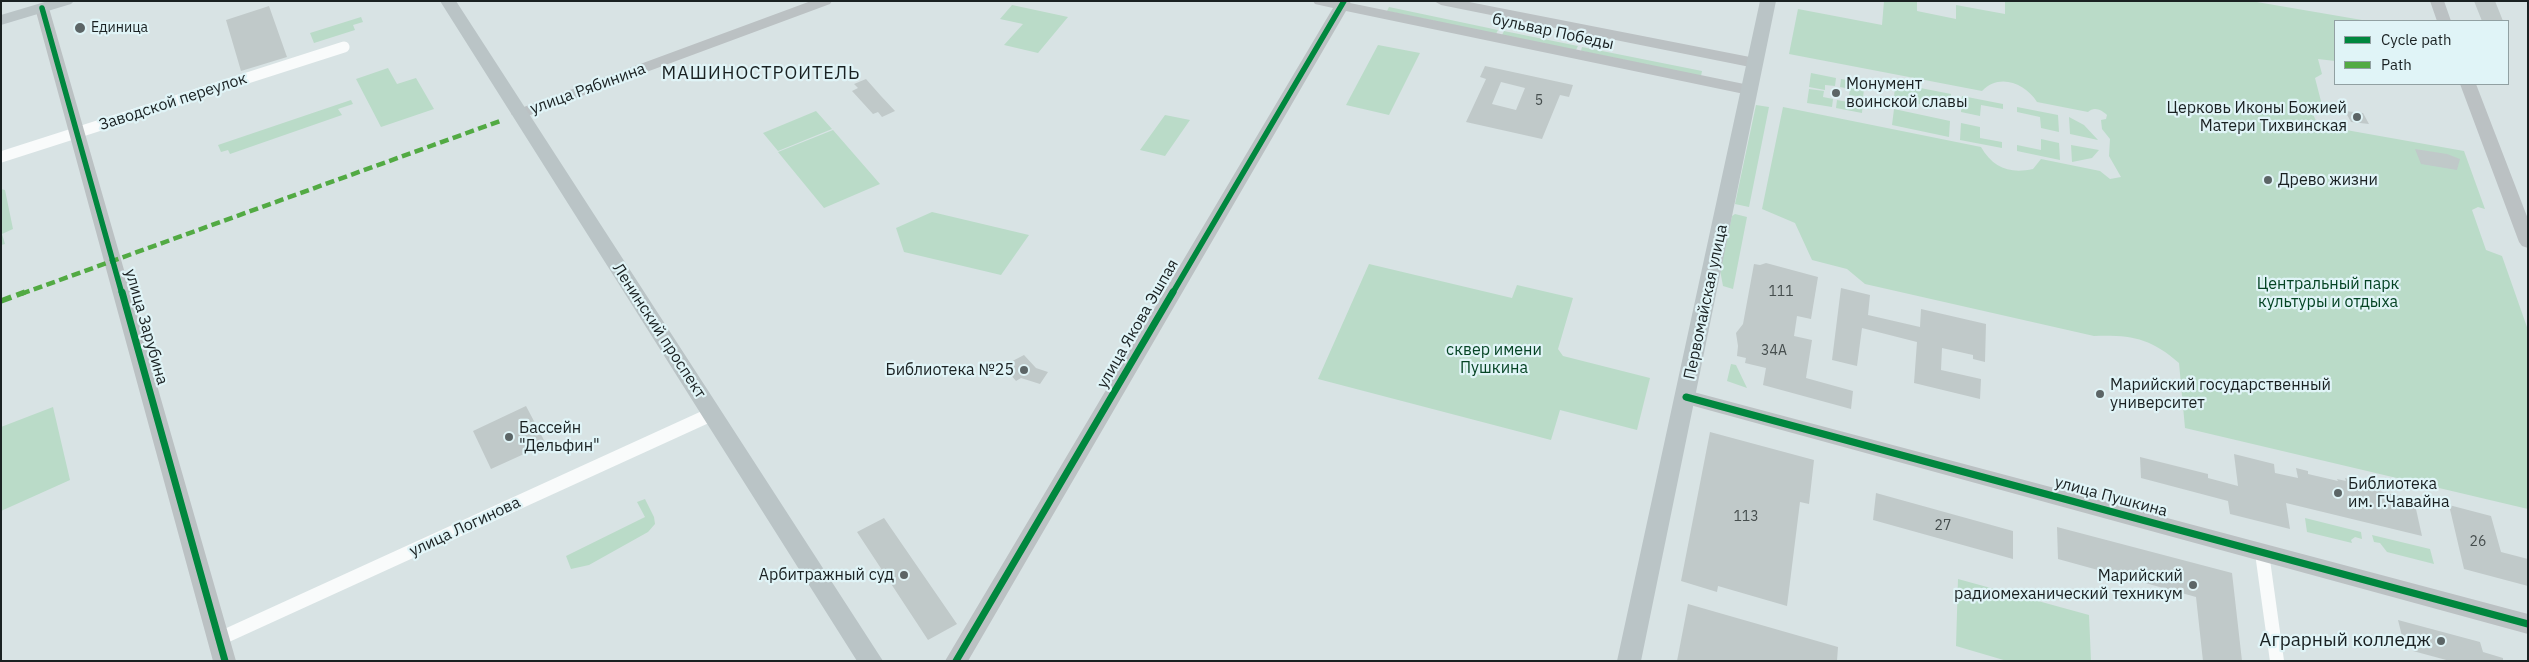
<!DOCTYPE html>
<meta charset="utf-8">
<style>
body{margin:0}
#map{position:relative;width:2529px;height:662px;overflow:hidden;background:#d8e3e4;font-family:"IBM Plex Sans",sans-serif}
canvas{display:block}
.frame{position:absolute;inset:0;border:2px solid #1a2122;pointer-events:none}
.legend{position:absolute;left:2334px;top:20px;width:175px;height:65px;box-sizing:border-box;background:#e0f4f7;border:1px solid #91a0a2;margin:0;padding:6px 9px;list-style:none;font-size:15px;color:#1a2122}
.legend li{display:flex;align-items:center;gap:10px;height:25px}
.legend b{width:25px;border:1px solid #91a0a2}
</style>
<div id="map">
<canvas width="2529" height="662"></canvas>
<div class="frame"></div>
<ul class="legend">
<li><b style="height:6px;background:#00873e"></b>Cycle path</li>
<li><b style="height:6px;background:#52aa43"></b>Path</li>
</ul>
</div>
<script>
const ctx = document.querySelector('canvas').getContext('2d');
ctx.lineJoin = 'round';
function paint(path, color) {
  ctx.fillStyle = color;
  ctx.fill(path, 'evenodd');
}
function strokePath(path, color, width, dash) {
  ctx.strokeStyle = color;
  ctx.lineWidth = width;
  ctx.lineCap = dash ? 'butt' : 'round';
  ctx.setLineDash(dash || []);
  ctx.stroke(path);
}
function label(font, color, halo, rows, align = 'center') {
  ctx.font = font + ' "IBM Plex Sans",sans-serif';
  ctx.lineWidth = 4.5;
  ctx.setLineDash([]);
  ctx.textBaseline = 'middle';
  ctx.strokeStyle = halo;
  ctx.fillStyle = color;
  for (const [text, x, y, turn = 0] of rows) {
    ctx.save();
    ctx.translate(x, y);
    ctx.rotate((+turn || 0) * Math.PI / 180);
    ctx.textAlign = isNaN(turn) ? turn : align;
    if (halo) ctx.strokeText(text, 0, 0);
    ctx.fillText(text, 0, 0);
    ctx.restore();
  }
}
paint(new Path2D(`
 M1884 1H1917V11L1956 19V5L2005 14V1H2251L2362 20 2335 21V61L2318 59 2322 74 2315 78 2323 109 2310 108 2318 125 2464 151 2485 209 2478 207 2472 210 2486 250 2502 256 2528 330V509L2185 428 2179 363C2150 338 2132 335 2094 336L1865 284 1847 269 1812 260 1795 223 1762 209 1783 107 1981 147C1993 168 2010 174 2033 169L2041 159 2100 171 2110 179 2121 177 2109 156 2110 139 2102 129 2101 120 2106 119 2107 115C2102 110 2094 106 2088 112L2037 102C2025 83 1999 73 1982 91L1789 54 1798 9 1882 25Z
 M1012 5 1068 17 1038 53 1004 45 1023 24 1000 19Z
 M1389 7 1498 30 1496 34 1387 11Z
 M361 17 363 22 353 25 355 30 314 43 310 33Z
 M1504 31 1578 46 1576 50 1502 35Z
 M1378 45 1420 53 1389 115 1346 105Z
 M1582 47 1702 71 1701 76 1581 51Z
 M388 68 397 84 416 78 434 109 381 127 356 79Z
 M1811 73 1836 78 1835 86 1825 85V90L1809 87Z
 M1841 79 1865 83 1863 97 1849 95 1850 89 1840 87Z
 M1895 83 1951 94V110L1894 99Z
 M1809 89 1824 91 1823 97 1833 99 1832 107 1807 103Z
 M1849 96 1863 99 1862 113 1836 108 1837 100 1848 102Z
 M1962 96 2003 104V109L1981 105 1980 116 1961 112Z
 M351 100 353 104 338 109 342 115 230 154 228 150 221 152 218 145Z
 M1756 105 1769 107 1749 207 1735 204Z
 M2017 107 2058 115 2059 132 2041 128 2040 117 2017 112Z
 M1894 109 1950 121 1949 137 1892 125Z
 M816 111 832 129 778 151 763 133Z
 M1165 115 1190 120 1165 156 1140 150Z
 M2069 117 2084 125 2098 140 2070 134Z
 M1961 123 1980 127V138L2002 142V148L1960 140Z
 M833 130 880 184 824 208 778 152Z
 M2041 139 2059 143 2060 160 2017 151V145L2041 150Z
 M2071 145 2099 150 2092 158 2072 162Z
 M1 189 5 190 13 229 2 234 5 244 1 245Z
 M932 212 1029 235 1001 275 904 252 896 228Z
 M1735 214 1747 217 1733 289 1723 286 1720 270 1732 216Z
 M1369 264 1512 298 1517 285 1573 298 1558 349 1563 356 1650 378 1637 430 1560 410 1551 440 1318 379Z
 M1731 364 1736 365 1747 388 1727 381Z
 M53 407 70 480 1 511V427Z
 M645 499 654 517 655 524 648 532 589 565 571 569 566 556 645 517 637 502Z
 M2305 518 2361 532 2362 539 2355 537 2351 540 2352 543 2307 532Z
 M2372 535 2430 549 2434 564 2387 552 2380 543 2374 542Z
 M1958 579 2089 615 2091 661H2007L1956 646Z`), '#badbc8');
paint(new Path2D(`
 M2474 1H2495L2503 21H2482Z
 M269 6 287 57 241 71 226 20Z
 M1485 66 1573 85 1569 97 1560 95 1542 139 1466 122 1486 79 1480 77ZM1501 82 1525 88 1516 110 1492 104Z
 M866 79 881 96 895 111 882 117 878 112 873 114 852 91 858 88 854 84Z
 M2345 111 2363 113 2369 124 2351 122Z
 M2415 149 2447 154 2460 159 2457 170 2421 164Z
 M1766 263 1818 277 1811 319 1797 316 1794 336 1812 340 1806 378 1853 391 1851 409 1763 385 1766 368 1745 363 1746 358 1737 356 1738 346 1736 333 1743 324 1754 264 1760 265Z
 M1841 288 1870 295 1868 315 1920 327 1921 309 1986 324 1985 362 1973 359V355L1942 348 1941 370 1981 379 1980 399 1914 383 1917 342 1862 328 1857 366 1832 360Z
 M1024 355 1036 368 1048 372 1040 384 1021 378 1016 381 1003 366Z
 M526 406 546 444 491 469 473 431Z
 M1710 432 1814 460 1809 504 1800 502 1787 606 1718 586 1717 592 1681 581Z
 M2234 454 2274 464 2275 473 2298 478 2296 468 2308 471V474L2338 481 2337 479 2346 481 2345 478 2364 483V485L2375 488V490L2414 500 2422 536 2286 503 2290 529 2230 514 2228 501 2141 478 2140 457 2208 474V478L2238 486Z
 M1876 493 2013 531V559L1873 520Z
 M2449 505 2491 516 2501 552 2528 559V586L2464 569Z
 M884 518 957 624 928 640 857 532Z
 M2057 527 2232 573 2242 661H2203L2196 597 2058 559Z
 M1688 604 1838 647 1837 661H1677Z
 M2398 620 2480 642 2483 652 2503 658V661H2450L2413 651 2411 642 2403 640Z`), '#c0c9c9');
strokePath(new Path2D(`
 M1 157 344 47`), '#f9fbfb', 11);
strokePath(new Path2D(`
 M2262 553 2277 661
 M219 639 712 414`), '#f9fbfb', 14);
paint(new Path2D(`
 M811 1H832L830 4 525 117 519 119 511 114 513 111Z
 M1313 1H1351L1350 3 1749 85 1757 90 1749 95 1346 11 968 661H945L1333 8 1315 4Z
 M1434 1H1464L1755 58 1763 63 1755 68 1441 5Z
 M2430 1H2444L2451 21H2437Z
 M42 4 49 8 236 661H213L35 8Z
 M2460 84H2476L2528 219V248L2522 246 2519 242Z
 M1686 390 2528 614V634L1679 402 1676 397 1679 392Z`), '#bbc1c3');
paint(new Path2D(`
 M48 1H74L71 4 1 25V15Z
 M440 1H456L883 661H857Z
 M1760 1H1776L1641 661H1617Z`), '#bac4c6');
strokePath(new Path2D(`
 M21 294 500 121`), '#52aa43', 4.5, [9, 4.5]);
strokePath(new Path2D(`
 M1 301 25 292`), '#52aa43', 5.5, [11, 5.5]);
strokePath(new Path2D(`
 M42 8 122 294
 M1172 294 1344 1`), '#00873e', 5.5);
strokePath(new Path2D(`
 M122 292 225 661
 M1686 397 2528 624
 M956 661 1173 292`), '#00873e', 7);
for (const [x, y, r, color] of [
 [80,28,6,"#5c6566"],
 [1836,93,5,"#5c6566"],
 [2357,117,5,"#5c6566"],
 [2268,180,5,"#5c6566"],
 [1024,370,5,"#5c6566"],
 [2100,394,5,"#5c6566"],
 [509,437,5,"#5c6566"],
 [2338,493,5,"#5c6566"],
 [904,575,5,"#5c6566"],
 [2193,585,5,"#5c6566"],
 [2441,641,5,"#5c6566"]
]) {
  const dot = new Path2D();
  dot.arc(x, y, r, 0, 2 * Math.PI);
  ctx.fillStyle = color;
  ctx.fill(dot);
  strokePath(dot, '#e0f4f7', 2);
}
label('14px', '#1a2122', '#e0f4f7', [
 ["Единица",91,28]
], 'left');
label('14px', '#464e4e', null, [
 ["5",1539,101],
 ["111",1781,292],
 ["34А",1774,351],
 ["113",1746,517],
 ["27",1943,526],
 ["26",2478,542]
]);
label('16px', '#1a2122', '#e0f4f7', [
 ["бульвар Победы",1553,32,12],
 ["улица Рябинина",588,89,-20],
 ["Заводской переулок",173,102,-18],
 ["Первомайская улица",1706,302,-78],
 ["улица Якова Эшпая",1138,324,-60],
 ["улица Зарубина",146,327,74],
 ["Ленинский проспект",659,331,57],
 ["улица Пушкина",2111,497,15],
 ["улица Логинова",465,527,-25]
]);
label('16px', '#1a2122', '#e0f4f7', [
 ["Монумент",1846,84],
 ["воинской славы",1846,102],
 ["Церковь Иконы Божией",2347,108,"right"],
 ["Матери Тихвинская",2347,126,"right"],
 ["Древо жизни",2278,180],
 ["Библиотека №25",1014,370,"right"],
 ["Марийский государственный",2110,385],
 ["университет",2110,403],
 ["Бассейн",519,428],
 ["\"Дельфин\"",519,446],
 ["Библиотека",2348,484],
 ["им. Г.Чавайна",2348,502],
 ["Арбитражный суд",894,575,"right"],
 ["Марийский",2183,576,"right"],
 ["радиомеханический техникум",2183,594,"right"]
], 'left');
label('16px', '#054424', '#e0f4f7', [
 ["Центральный парк",2328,284],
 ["культуры и отдыха",2328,302],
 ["сквер имени",1494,350],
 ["Пушкина",1494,368]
]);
ctx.letterSpacing = '1px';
label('18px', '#1a2122', '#e0f4f7', [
 ["МАШИНОСТРОИТЕЛЬ",761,74]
]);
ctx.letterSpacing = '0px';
label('19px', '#1a2122', '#e0f4f7', [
 ["Аграрный колледж",2431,641]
], 'right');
</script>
